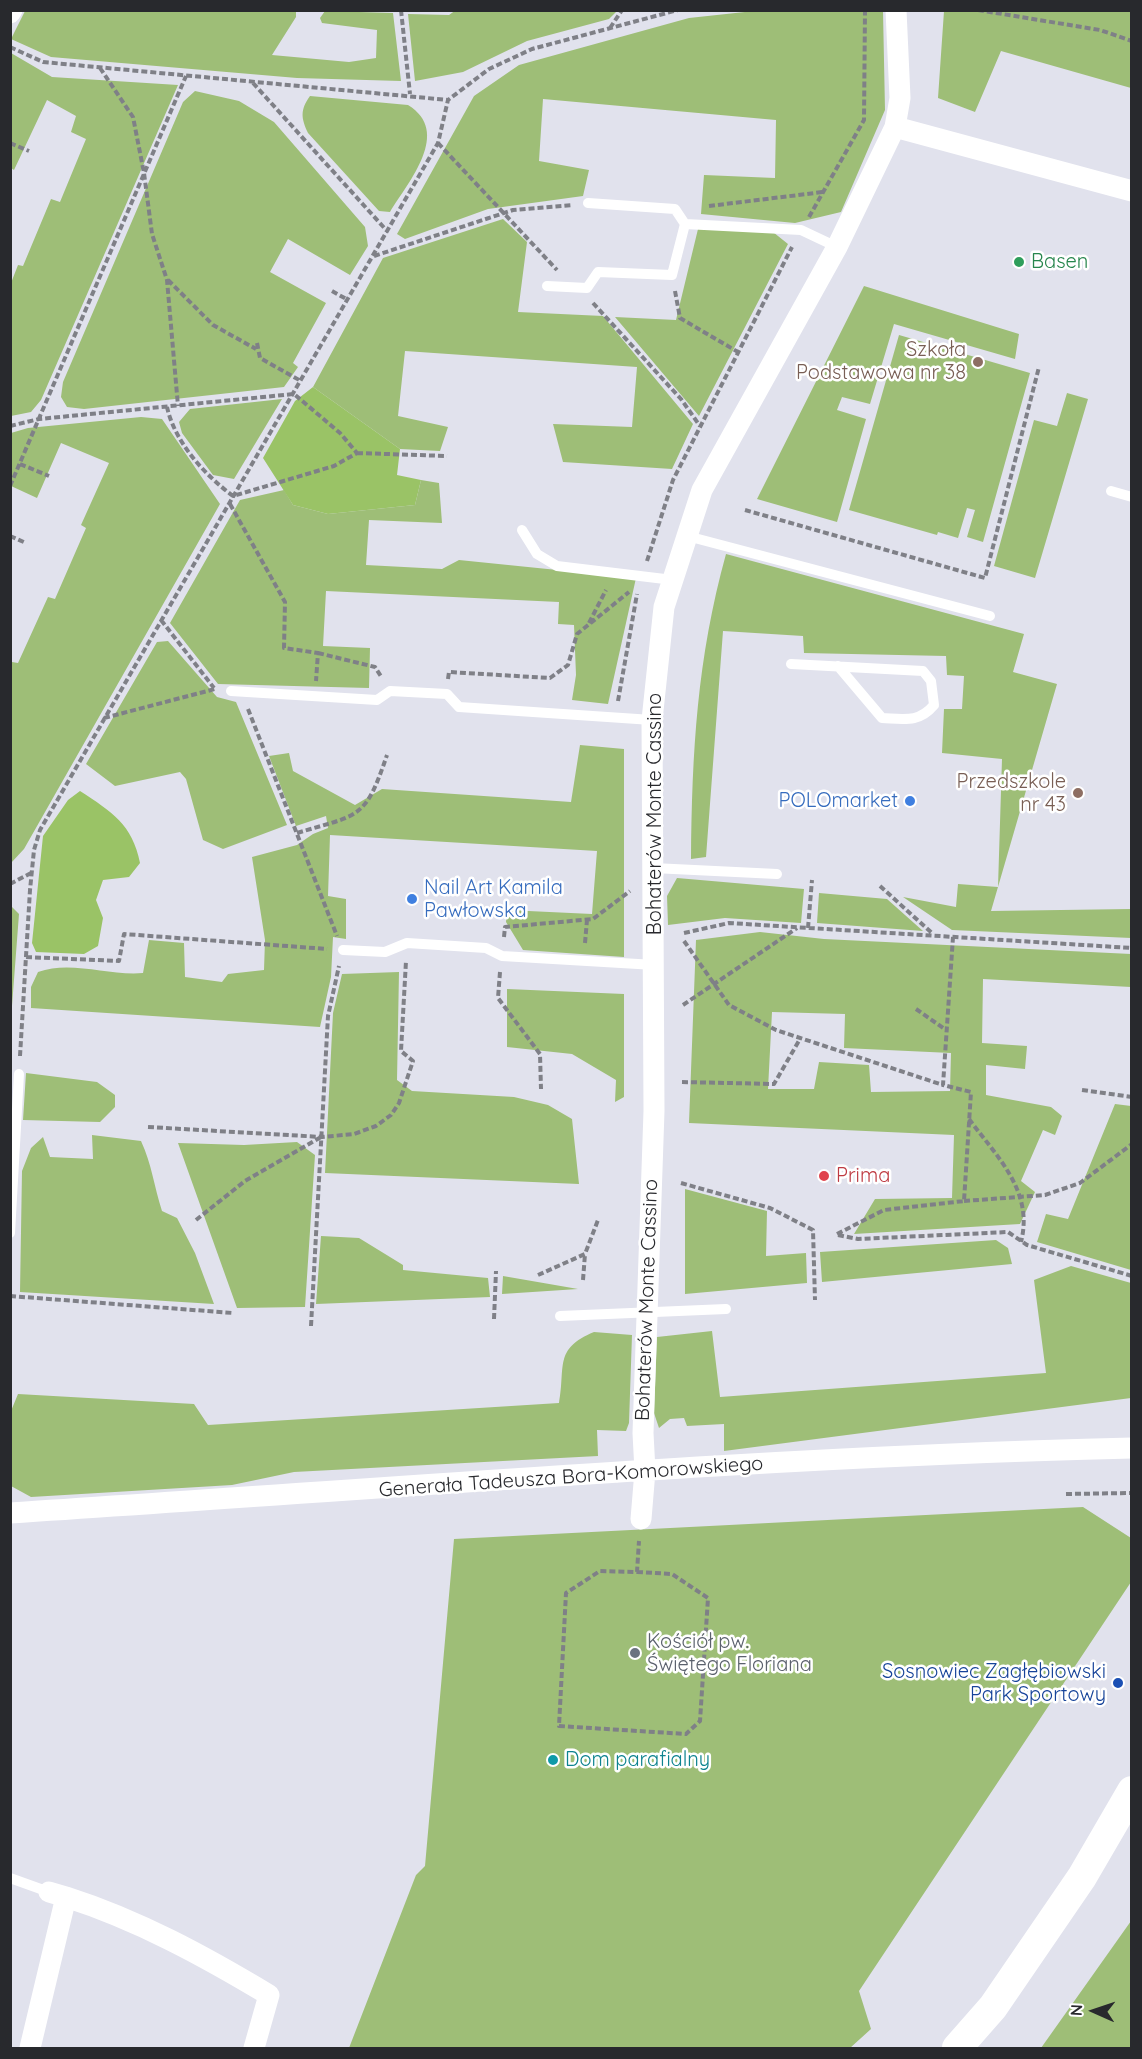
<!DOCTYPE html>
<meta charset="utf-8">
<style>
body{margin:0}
#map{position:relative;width:1142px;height:2059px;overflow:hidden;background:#e1e2ed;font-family:Quicksand,sans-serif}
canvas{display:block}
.frame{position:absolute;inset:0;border:12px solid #28292d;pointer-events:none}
.north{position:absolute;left:1064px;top:1981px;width:60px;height:60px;-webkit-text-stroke:4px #fff;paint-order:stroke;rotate:273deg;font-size:16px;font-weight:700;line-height:24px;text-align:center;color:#28292d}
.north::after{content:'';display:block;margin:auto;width:21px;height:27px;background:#28292d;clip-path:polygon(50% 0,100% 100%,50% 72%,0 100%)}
</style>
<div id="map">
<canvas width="1142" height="2059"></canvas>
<div class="frame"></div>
<div class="north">N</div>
</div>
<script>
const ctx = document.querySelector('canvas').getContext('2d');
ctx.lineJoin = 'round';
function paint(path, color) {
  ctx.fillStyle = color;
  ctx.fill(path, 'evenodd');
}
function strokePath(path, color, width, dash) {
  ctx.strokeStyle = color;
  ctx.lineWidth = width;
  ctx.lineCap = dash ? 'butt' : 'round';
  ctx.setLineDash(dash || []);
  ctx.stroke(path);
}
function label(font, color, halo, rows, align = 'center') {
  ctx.font = font + ' Quicksand,sans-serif';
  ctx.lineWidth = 5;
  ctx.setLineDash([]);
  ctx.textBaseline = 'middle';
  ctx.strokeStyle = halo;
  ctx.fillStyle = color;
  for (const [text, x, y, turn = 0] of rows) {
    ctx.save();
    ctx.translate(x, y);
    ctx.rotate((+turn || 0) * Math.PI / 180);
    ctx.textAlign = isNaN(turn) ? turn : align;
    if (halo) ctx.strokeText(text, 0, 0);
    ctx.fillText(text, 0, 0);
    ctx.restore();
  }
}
paint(new Path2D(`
 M107 10 296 11V17L272 55 349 62 376 58 377 30 322 23 320 18 325 11 393 13 401 81 297 78 51 57 11 39 25 11Z
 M456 10H617V11L609 19 527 41 463 72 415 81 408 14 449 15Z
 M754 11H883L885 110 841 212 795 223 701 214 704 175 775 178 776 120 543 99 539 161 589 170 583 196 488 209 405 239 397 234 474 96 519 65 689 18Z
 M944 11H1131V88L1001 51 975 112 938 98Z
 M11 53 52 77 178 85 41 400 31 412 11 416V283L18 265 23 266 51 199 60 202 86 139 71 132 76 116 47 100 14 170 11 168Z
 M195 91 239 101 274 122 365 227 368 246 350 275 288 239 270 272 326 303 293 363 298 367 284 387 84 409 67 407 61 397 63 382 183 102Z
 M310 96 408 105C452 132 409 181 390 212L379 211 308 133C301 118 300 110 310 96Z
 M503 219 527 242 518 312 603 316 693 424 672 469 563 462 553 424 632 427 637 367 405 351 398 416 448 427 440 451 400 449 313 387 383 258Z
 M698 229 773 232 788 244 699 416 615 317 676 320Z
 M864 286 1019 334 1015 359 894 324 870 404 842 397 837 410 866 419 837 522 757 499Z
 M899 335 1030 373 983 542 967 537 975 510 967 508 958 538 938 532 937 535 849 510Z
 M1067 393 1088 399 1035 578 994 566 1034 420 1057 426Z
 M282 399 234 479 213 475 182 433 179 422 190 409Z
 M141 417 162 419 220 504 24 849 11 863V665L12 662 18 663 48 597 55 599 86 528 81 525 109 463 61 443 37 498 11 486V433L28 428Z
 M421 480 439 483 442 523 369 520 366 565 442 569 459 560 636 578 608 704 572 700 576 675 574 625 558 624 559 602 326 591 323 646 370 648 369 688 218 684 170 623 240 500 284 490 293 505 328 514 415 505Z
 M726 554 1024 634 1013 672 1057 684 991 911 1131 909V938L952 930 903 897 956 907 958 884 998 887 1002 759 942 753 944 709H962L964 676 947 675 946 656 804 653 803 636 723 631 706 857 691 859C692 751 697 659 726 554Z
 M168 641 217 697 236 702 287 825 223 849 203 840 186 779 180 772 115 786 86 764 157 642Z
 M580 745 624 749V957L523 950 506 922 507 910 592 914 597 851 330 835 328 896 346 899V939L333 937 331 977 320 1027 31 1008V987L38 972C71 960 108 976 143 973L149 940 184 943 185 977 222 982 228 974 264 970 265 940 252 857 297 845 313 834 328 828 326 816 296 826 269 756 289 753 293 771 355 805 382 789 571 802Z
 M677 878 804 889 801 923 725 918 668 925 667 896Z
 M819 893 887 899 923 931 817 923Z
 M11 906 19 914 11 1019Z
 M760 932 824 939 1131 954V987L983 979 982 1043 1027 1046 1025 1069 986 1065V1095L1051 1107 1062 1116 1055 1135 1043 1130 1021 1181 1035 1192 1020 1224 854 1234 875 1199 952 1198 954 1135 689 1123 696 940ZM772 1012 845 1014 844 1048 951 1053 950 1091 871 1092 869 1065 819 1062 814 1089H768Z
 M399 972 397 1080 412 1091 514 1097 548 1105 572 1119 579 1184 325 1173 333 1013 342 974Z
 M507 989 624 994V1097L615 1102 616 1080 572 1054 507 1047Z
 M26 1073 97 1082 115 1095V1107L100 1122 23 1120Z
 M1115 1104 1131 1106V1270L1037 1242 1046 1214 1068 1219Z
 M92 1135 141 1141C152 1165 154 1186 162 1211L177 1218 195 1253 214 1304 20 1292 22 1171 31 1148 43 1137 50 1157 93 1159Z
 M297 1142 315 1155 305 1307 237 1308 178 1143 244 1145Z
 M685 1189 767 1211 766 1256 806 1253 807 1283 685 1294Z
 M321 1236 359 1238 403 1265V1270L488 1278 490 1297 316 1304Z
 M996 1240 1008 1248 1012 1264 822 1282 820 1252Z
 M1071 1266 1131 1283V1398L724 1451V1424L687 1426 684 1418 670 1419 659 1428 654 1413 657 1337 712 1331 720 1397 1046 1373 1034 1280Z
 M503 1276 578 1289 502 1294Z
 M594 1332 632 1335 629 1423 626 1431 597 1430 598 1456 294 1472 232 1485 31 1497 11 1486V1411L18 1394 194 1404 208 1425 559 1403C566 1367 553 1349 594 1332Z
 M1083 1507 1131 1538V1582L859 1991 871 2029 850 2048H349L416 1875 425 1866 454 1539Z
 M1131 1921V2048H1041Z`), '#9ebe77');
paint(new Path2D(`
 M313 387 400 449 397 475 421 480 415 505 328 514 293 505 263 458 295 401Z
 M80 791C112 812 132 824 140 863L129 877 103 880 96 900 103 918 98 946 84 954 36 952 32 943 43 836 68 800Z`), '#9ac366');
strokePath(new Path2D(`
 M401 10 410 94
 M978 10 1100 30 1132 41
 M610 28 622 10
 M10 47 43 62 448 100
 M100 68 133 117 144 173 152 234 167 280 178 406
 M253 83 388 232
 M10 143 29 151
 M438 143 557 270
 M709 206 823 192
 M809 217 864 120 865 10
 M374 256 513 210 572 205
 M168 280 213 325 256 349
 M332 291 348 300
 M675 291 680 318 738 352
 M593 303 681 399 700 426
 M257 343 260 358 301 381
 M10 426 39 419 294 394 340 433 357 453 334 466 233 496C205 475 175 443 167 407
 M357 453 447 456
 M20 464 49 476
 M10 486 186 76
 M230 504 285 602 284 648 318 653 316 681
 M745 510 985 578 1039 367
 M10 536 26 543
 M647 561 673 480 792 247
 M161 620 214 688
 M589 623 606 590
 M318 653 375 667 382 678
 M448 679 449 672 550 678 568 665 577 634 629 592
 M618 701 637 594
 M248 709 337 936
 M104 718 215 689
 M297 833C360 814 365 820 387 755
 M10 884 31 873
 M880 886 933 934
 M808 928 812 880
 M684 933 729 923 1132 948
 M504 937 505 927 593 919 630 891
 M684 941 729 1005 776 1030 943 1085
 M585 943 587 920
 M26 957 119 961 124 934 327 949
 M500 972 498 998 540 1054 541 1089
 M683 1005 797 928
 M916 1009 946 1030
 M20 1056 30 890 34 850 40 830 438 143 448 100 489 69 532 49 678 10
 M682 1082 774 1084 800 1039
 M1082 1090 1132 1097
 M969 1119C997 1157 1034 1191 1021 1242
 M148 1127 322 1137 354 1134 376 1126 391 1115 399 1103 413 1061 401 1051 406 961
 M681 1183 770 1208 813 1230 815 1300
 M964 1201 1045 1195 1080 1183 1132 1144
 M196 1220 245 1181 321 1137
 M837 1234 884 1210 964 1201 971 1092 943 1085 953 937
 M838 1235 858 1239 1008 1232 1027 1245 1132 1276
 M538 1275 585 1254 598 1220
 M583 1280 585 1254
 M10 1296 233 1313
 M494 1319 496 1271
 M311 1326 328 1016 339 966
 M1066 1494 1132 1493
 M637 1572 672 1574 708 1598 700 1721 686 1734 559 1726 566 1593 600 1571 637 1572 639 1541`), '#7f8087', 4, [6, 3]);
strokePath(new Path2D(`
 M685 224 801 230 837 247
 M547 286 587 288 598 272 672 275 685 224 675 209 588 203
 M1111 491 1132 497
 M522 530 537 554 557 566 673 580
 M687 536 990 616
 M791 664 923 671 931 681 934 705C919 723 904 719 882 718L838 666
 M231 691 377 700 390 691 447 694 459 707 652 720
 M653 868 777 874
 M343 950 385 952 407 943 486 948 502 956 655 965
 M10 1233 19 1074
 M560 1316 726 1309
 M10 1878 49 1892`), '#fff', 10);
strokePath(new Path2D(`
 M10 13 12 10
 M895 127 1132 191
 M10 1513C384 1489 757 1457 1132 1448
 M641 1519 645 1471 643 1433 654 1111 652 720 664 607 702 490 837 247 895 127 900 98 896 10
 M66 1897C138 1920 204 1956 269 1995L254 2048
 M30 2048 66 1897 49 1892`), '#fff', 21);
strokePath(new Path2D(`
 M957 2048 993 2007 1082 1877 1132 1791`), '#fff', 30);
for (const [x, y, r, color] of [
 [1019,262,6,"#2e9e5b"],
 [978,362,6,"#8d6e63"],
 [1078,793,6,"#8d6e63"],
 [910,801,6,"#3f7fe0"],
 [412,899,6,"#3f7fe0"],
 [824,1176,6,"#e0444e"],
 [635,1653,6,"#6b7280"],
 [1118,1683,6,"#1a4fb4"],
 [553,1760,6,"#0f9aa8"]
]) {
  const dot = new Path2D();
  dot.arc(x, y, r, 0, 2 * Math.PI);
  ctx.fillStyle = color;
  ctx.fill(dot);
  strokePath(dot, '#fff', 2);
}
label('20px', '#27864d', '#fff', [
 ["Basen",1031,262]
], 'left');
label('20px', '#785e54', '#fff', [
 ["Szkoła",966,350],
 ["Podstawowa nr 38",966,373],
 ["Przedszkole",1066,782],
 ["nr 43",1066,805]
], 'right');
label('20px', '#366cbe', '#fff', [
 ["POLOmarket",898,801],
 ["Nail Art Kamila",424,888,"left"],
 ["Pawłowska",424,911,"left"]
], 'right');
label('20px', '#28292d', '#fff', [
 ["Bohaterów Monte Cassino",655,814,-90],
 ["Bohaterów Monte Cassino",647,1300,-88],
 ["Generała Tadeusza Bora-Komorowskiego",571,1477,-4]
]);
label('20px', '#be3a42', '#fff', [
 ["Prima",836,1176]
], 'left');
label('20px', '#5b616d', '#fff', [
 ["Kościół pw.",647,1642],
 ["Świętego Floriana",647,1665]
], 'left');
label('20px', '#164399', '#fff', [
 ["Sosnowiec Zagłębiowski",1106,1672],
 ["Park Sportowy",1106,1695]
], 'right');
label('20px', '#0d838f', '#fff', [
 ["Dom parafialny",565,1760]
], 'left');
</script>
